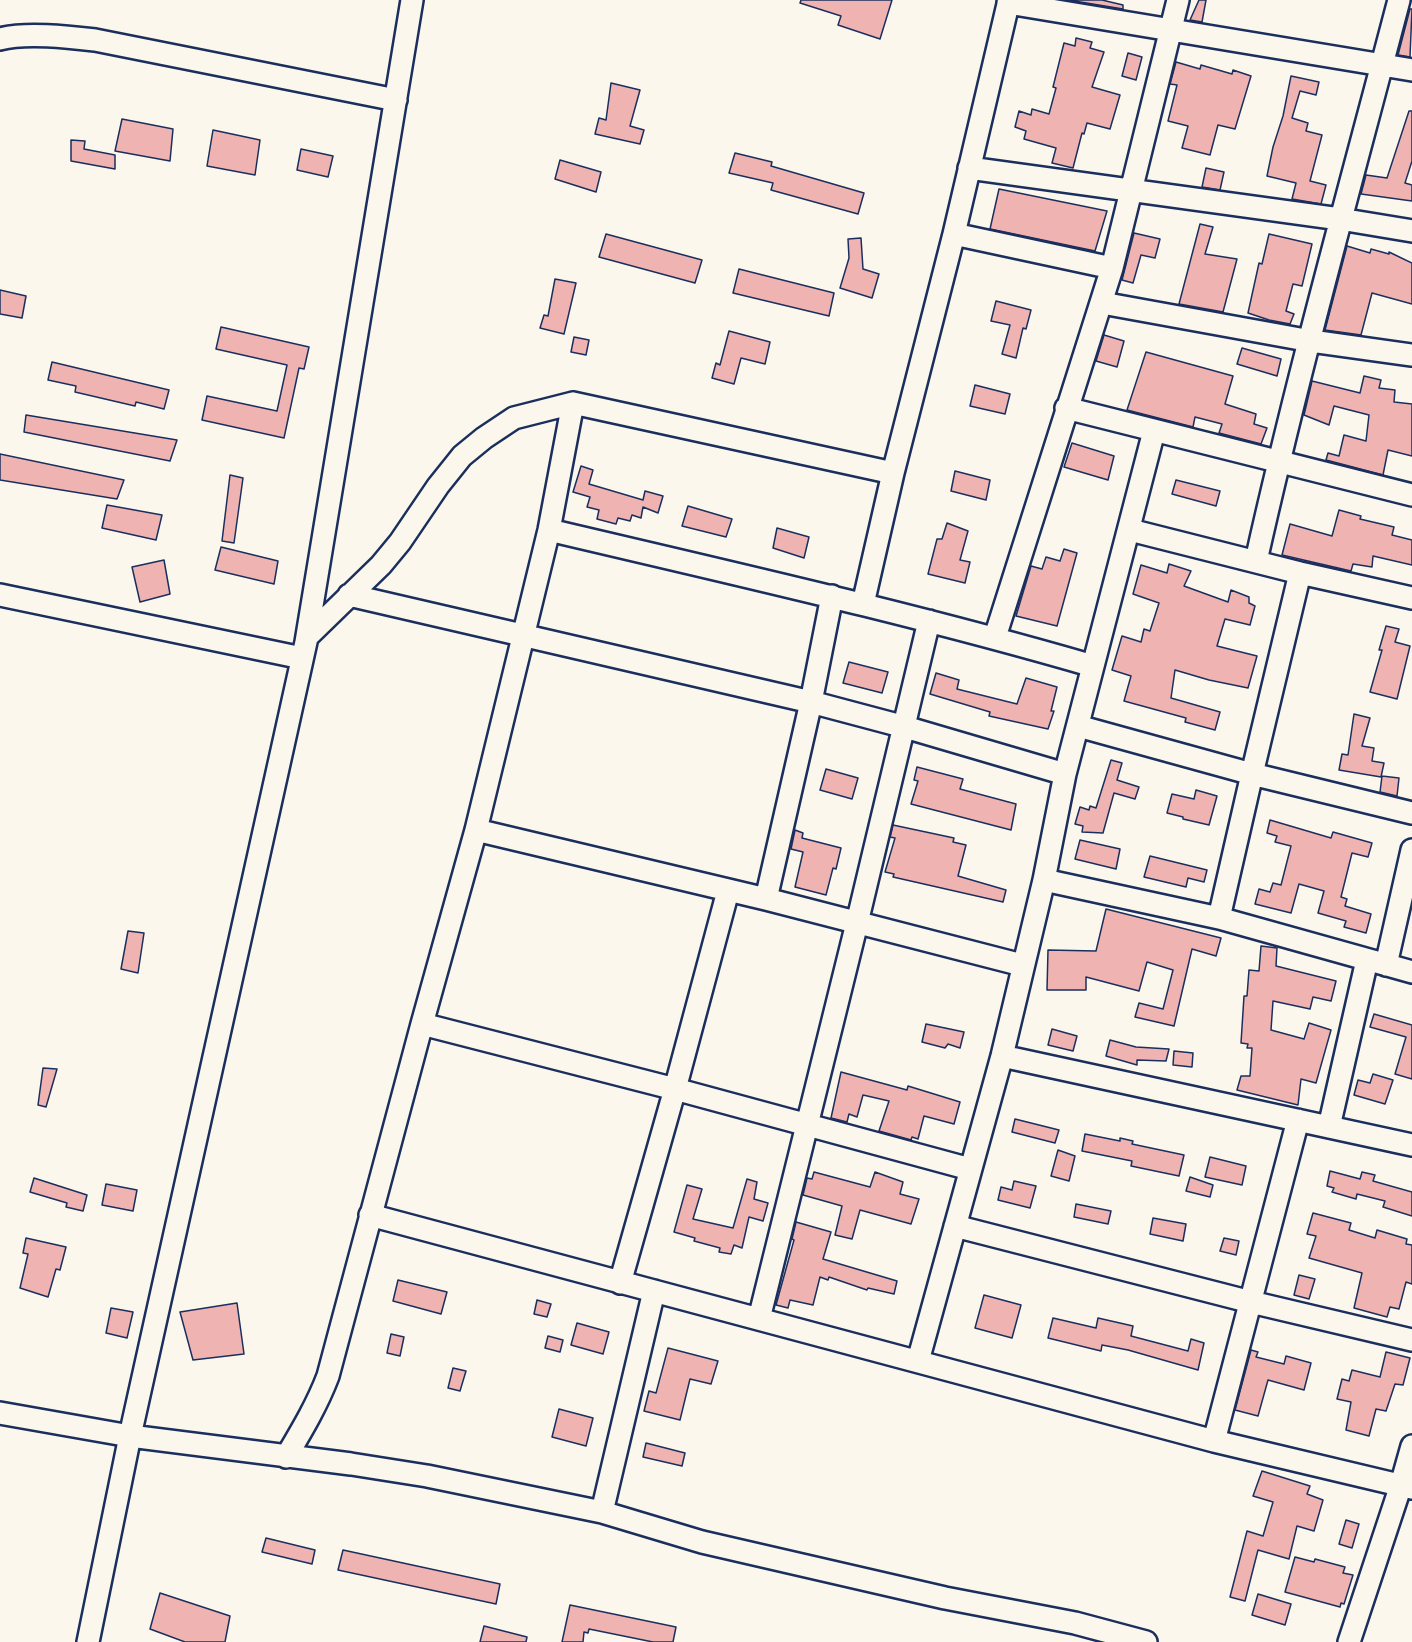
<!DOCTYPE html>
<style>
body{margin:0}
canvas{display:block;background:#fbf7ec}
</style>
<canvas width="1412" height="1642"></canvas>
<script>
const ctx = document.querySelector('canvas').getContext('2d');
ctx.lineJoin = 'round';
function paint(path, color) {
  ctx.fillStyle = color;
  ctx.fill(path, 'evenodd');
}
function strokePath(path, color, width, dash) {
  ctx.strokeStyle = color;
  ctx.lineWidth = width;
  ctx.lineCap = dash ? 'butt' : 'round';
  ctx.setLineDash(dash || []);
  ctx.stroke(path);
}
const building = new Path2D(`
 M801 0H892L880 39 838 25 841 16 800 3Z
 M1068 0H1102L1123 5V9Z
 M1199 0H1206L1202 22 1190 20Z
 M1410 9H1412L1410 57 1398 55Z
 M1076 38 1092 42 1090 48 1104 52 1092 87 1120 95 1110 129 1087 123 1084 134 1082 133 1073 168 1052 163 1056 148 1024 139 1026 131 1015 127 1019 111 1031 115 1032 109 1049 114 1056 88 1053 87 1064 43 1075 46Z
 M1128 53 1142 57 1136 80 1122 76Z
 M1176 62 1200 69 1201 65 1232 74 1233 70 1251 76 1235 129 1218 125 1210 155 1182 148 1188 126 1168 121 1177 85 1170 84Z
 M1291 76 1319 82 1316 95 1300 91 1292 118 1308 123 1306 131 1322 135 1310 181 1326 185 1321 204 1292 199 1296 183 1267 176 1273 147 1283 116Z
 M611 83 640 90 630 126 644 130 640 144 595 134 599 118 606 120Z
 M1409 111H1412V161L1405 183 1412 185V201L1361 194 1366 175 1387 178Z
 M122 119 173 129 170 161 115 151Z
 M213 130 260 140 255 175 207 166Z
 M71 140 85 141 84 149 115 155V169L71 161Z
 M301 149 333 156 328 177 297 170Z
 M735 153 772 162 771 166 864 193 858 214 771 190 773 183 729 173Z
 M560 160 601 172 596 192 555 179Z
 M1206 168 1224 172 1220 190 1202 187Z
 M999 189 1107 211 1095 251 990 229Z
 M1200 224 1213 227 1205 254 1237 259 1223 312 1179 304Z
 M1134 233 1160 239 1155 258 1141 255 1133 283 1122 280Z
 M606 234 702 260 695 283 599 257Z
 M1269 234 1312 244 1302 286 1293 284 1286 311 1294 314 1290 324 1269 320 1248 313 1259 263 1262 264Z
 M861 238 863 269 879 274 872 298 840 288 849 258 848 239Z
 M1347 246 1370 253 1371 249 1389 254V252L1412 263V304L1372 293 1361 335 1325 330Z
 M739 269 834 293 829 316 733 293Z
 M555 279 576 283 564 334 540 328 544 315 548 316Z
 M0 290 26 296 22 318 0 314Z
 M996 301 1031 310 1026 329 1023 328 1016 358 1002 354 1010 325 991 321Z
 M221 327 309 347 304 369 299 368 284 438 202 420 207 396 277 411 287 365 216 349Z
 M729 331 770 342 765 364 741 358 734 384 712 378 716 363 720 365Z
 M1104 335 1124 341 1117 367 1096 361Z
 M574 337 589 340 586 355 571 352Z
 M1242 348 1281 359 1277 376 1237 364Z
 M1146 352 1233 376 1225 404 1256 414 1254 424 1267 428 1261 444 1219 433 1222 424 1195 417 1193 427 1127 410Z
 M52 362 169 390 164 409 136 402 135 406 75 392 76 386 48 380Z
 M1364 376 1381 380 1379 388 1395 390 1394 402 1412 404V456L1388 450 1383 475 1326 460 1328 453 1339 456 1344 435 1366 441 1369 415 1334 406 1329 425 1304 415 1312 381 1360 393Z
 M975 385 1010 394 1005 414 970 406Z
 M26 415 177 440 170 461 24 432Z
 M1072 443 1114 456 1108 480 1064 467Z
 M0 454 124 480 117 499 0 480Z
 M581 466 593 470 589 484 643 500 645 491 663 496 658 513 643 507 641 518 632 515 630 521 618 518 616 524 597 519 599 510 587 507 590 497 573 492Z
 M955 471 990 480 986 500 951 491Z
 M230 475 243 478 234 543 222 541Z
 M1176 480 1220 491 1216 506 1172 494Z
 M107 505 162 515 156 540 102 528Z
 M688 506 732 519 726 537 682 526Z
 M1339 510 1361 516 1360 519 1394 527 1392 535 1412 540V565L1373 556 1372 567 1353 564 1351 571 1282 555 1290 524 1332 536Z
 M947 523 968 531 960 560 970 562 965 583 928 574 937 539H942Z
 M777 528 809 537 804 558 773 548Z
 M221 547 278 561 274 584 215 570Z
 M1064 549 1077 553 1057 626 1016 616 1031 566 1042 569 1046 557 1060 561Z
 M164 560 170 594 140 602 132 567Z
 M1169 564 1191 571 1184 586 1228 602 1231 590 1249 597V603L1255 606 1250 625 1225 619 1217 646 1257 656 1248 688 1209 680 1175 670 1171 698 1220 712 1215 730 1185 722 1186 718 1124 701 1131 676 1112 670 1122 636 1141 642 1144 629 1150 631 1159 603 1133 594 1141 565 1167 573Z
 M1386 626 1399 629 1395 642 1410 646 1397 699 1370 692 1382 650H1379Z
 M849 662 888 672 882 693 843 683Z
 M936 673 959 680 957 689 1017 704 1026 678 1057 687 1051 711H1054L1048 729 989 716 990 712 930 694Z
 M1354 714 1370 718 1362 746 1374 748 1372 761 1384 763 1381 777 1339 770 1342 754 1348 755Z
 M1111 760 1122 763 1117 780 1139 787 1135 799 1114 793 1103 833 1082 832 1083 826 1075 824 1080 807 1089 810 1090 806 1096 808Z
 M917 767 963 779 960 789 1016 804 1011 830 911 804 918 781 914 780Z
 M826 769 858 778 852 799 820 790Z
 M1382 776 1399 778 1397 796 1380 792Z
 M1196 790 1217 796 1209 825 1183 819V817L1167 813 1172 794 1194 799Z
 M1270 820 1331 838 1333 832 1372 843 1368 857 1352 853 1341 897 1347 899 1345 906 1371 914 1366 933 1344 927 1346 921 1318 913 1324 891 1299 884 1291 913 1255 904 1259 889 1270 892 1273 883 1281 885 1291 846 1275 842 1277 836 1267 833Z
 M893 825 954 838 953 842 966 845 958 876 1006 890 1003 902 893 877 894 874 885 872 895 838 890 837Z
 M795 830 803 833 802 838 841 848 836 869 833 868 826 895 795 887 803 852 791 849Z
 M1080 840 1120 849 1116 869 1075 859Z
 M1150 856 1207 870 1204 882 1188 878 1186 887 1144 877Z
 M1106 909 1221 938 1216 956 1192 949 1174 1026 1135 1017 1139 1003 1163 1009 1173 970 1147 962 1139 991 1086 977V990H1047L1048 950 1096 951Z
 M128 931 144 933 138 973 121 969Z
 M1261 946 1277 948 1276 966 1336 981 1331 1001 1313 997 1310 1009 1273 1001 1271 1030 1304 1039 1309 1023 1331 1030 1316 1083 1301 1079 1298 1105 1237 1090 1241 1076H1250L1252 1048H1247L1248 1044 1241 1043 1244 996H1247L1249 970 1259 971Z
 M1374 1014 1412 1025V1079L1395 1074 1406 1037 1370 1027Z
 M926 1024 964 1032 960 1048 948 1044 945 1048 922 1042Z
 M1052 1029 1077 1036 1073 1051 1048 1045Z
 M1110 1040 1136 1047 1169 1049 1166 1061 1137 1060V1065L1106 1056Z
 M1174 1051 1193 1053 1192 1067 1173 1065Z
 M43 1068 57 1069 46 1107 38 1105Z
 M841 1072 907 1090 908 1086 960 1102 954 1124 924 1116 918 1139 912 1137 911 1140 879 1131 889 1101 863 1095 857 1117 849 1114 847 1122 831 1118Z
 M1373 1074 1393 1080 1385 1104 1354 1095 1358 1080 1370 1083Z
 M1015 1119 1059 1130 1055 1143 1012 1132Z
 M1085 1134 1120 1141V1138L1133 1141 1132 1144 1184 1155 1179 1176 1131 1166 1132 1161 1082 1151Z
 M1058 1150 1075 1156 1069 1181 1051 1176Z
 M1210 1157 1246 1166 1242 1185 1205 1177Z
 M1330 1171 1360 1179 1362 1172 1375 1175 1373 1181 1412 1192V1216L1383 1207 1385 1201 1357 1194 1356 1199 1332 1192 1334 1188 1327 1186Z
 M814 1172 870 1187 875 1172 903 1182 900 1194 919 1199 911 1224 860 1210 852 1239 835 1235 842 1206 803 1195 807 1178 812 1179Z
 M1190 1177 1213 1185 1210 1197 1186 1191Z
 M34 1178 87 1195 83 1211 66 1207 67 1203 30 1192Z
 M747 1179 757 1182 754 1199 768 1203 763 1221 749 1217 742 1248 734 1245 731 1254 719 1252 720 1248 694 1241 695 1238 674 1232 687 1185 702 1189 693 1219 733 1228Z
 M1014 1181 1036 1186 1030 1208 998 1200 1001 1187 1012 1190Z
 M106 1184 137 1190 133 1211 102 1205Z
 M1076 1204 1111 1211 1108 1224 1074 1217Z
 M1313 1213 1351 1223 1349 1230 1375 1238 1377 1230 1407 1239 1406 1244 1412 1245V1284L1406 1282 1399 1309 1390 1307 1387 1317 1354 1308 1362 1273 1309 1258 1316 1236 1307 1234Z
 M1153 1218 1186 1224 1183 1241 1150 1234Z
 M796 1222 831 1232 823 1259 897 1281 894 1294 868 1288 867 1290 829 1277 828 1280 820 1277 813 1305 790 1300 788 1308 776 1305 794 1240 792 1239Z
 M26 1238 66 1247 60 1270 56 1269 48 1297 20 1288 28 1254 23 1253Z
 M1224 1238 1239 1241 1236 1255 1220 1251Z
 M1299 1275 1315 1279 1309 1299 1294 1295Z
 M398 1280 447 1292 441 1314 393 1301Z
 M984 1295 1021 1305 1012 1338 975 1328Z
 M537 1300 551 1304 547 1317 534 1314Z
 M237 1303 244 1354 193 1360 180 1312Z
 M111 1308 133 1312 127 1338 106 1333Z
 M1053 1318 1096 1328 1098 1318 1133 1326 1131 1336 1188 1351 1191 1339 1204 1343 1198 1370 1128 1350 1102 1345 1101 1351 1048 1338Z
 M577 1323 609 1332 603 1354 571 1345Z
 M391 1334 404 1337 400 1356 387 1353Z
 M548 1336 563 1340 560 1352 545 1348Z
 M668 1348 718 1361 711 1384 690 1379 680 1420 644 1411 649 1391 656 1393Z
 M1251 1350 1258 1352 1256 1357 1284 1364 1286 1356 1311 1363 1304 1390 1268 1380 1258 1416 1235 1410Z
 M1386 1352 1410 1358 1403 1385 1395 1384 1386 1411 1376 1409 1369 1436 1346 1430 1351 1402 1337 1399 1342 1379 1349 1381 1352 1370 1380 1377Z
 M453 1368 466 1371 460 1391 448 1388Z
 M559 1409 593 1418 586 1446 552 1437Z
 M646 1443 685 1453 682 1466 643 1457Z
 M1262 1471 1310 1486 1307 1494 1323 1500 1314 1531 1297 1526 1289 1559 1258 1550 1245 1601 1230 1597 1247 1531 1263 1536 1273 1502 1253 1496Z
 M1346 1520 1359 1524 1352 1548 1339 1544Z
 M266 1538 315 1550 312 1564 262 1552Z
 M343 1550 500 1584 496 1604 338 1570Z
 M1295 1557 1314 1562 1315 1559 1345 1567 1343 1573 1353 1575 1344 1604 1341 1603 1340 1607 1285 1592Z
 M160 1593 230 1616 225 1642H185L150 1629Z
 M1258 1594 1291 1604 1285 1625 1252 1615Z
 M570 1605 676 1627 673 1642H653L589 1629 588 1633 584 1632 583 1642H562Z
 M484 1626 527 1637 526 1642H480Z`);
paint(building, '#efb3b2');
strokePath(building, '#1b2f5e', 1.5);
const minor = new Path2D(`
 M1008 3 1412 70
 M0 39C25 32 69 37 95 40L396 100
 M969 168 1340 219 1412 231
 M954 234 1112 268
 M1102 303 1311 341 1412 355
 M1066 408 1412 495
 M549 530C731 573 914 614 1093 666
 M1130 530 1300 573 1412 598
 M1256 561C1298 373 1350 187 1399 0
 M0 595 302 658
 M349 595 811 702 905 727 1065 774
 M863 604 893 473 954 234 1009 0
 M307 637 381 565 400 542 438 486 462 456 484 438 514 418 573 403 893 473
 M995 637 1112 268 1178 0
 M1078 726 1252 774 1412 813
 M476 830 766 899 1022 965
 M1044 880 1219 918 1412 972
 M766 899 811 702 832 596
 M1219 918 1252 774 1300 573
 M1386 965 1412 850
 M422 1024 675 1089 970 1169
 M1002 1056 1412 1145
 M1329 1127 1367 960
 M370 1215 1214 1441 1412 1488
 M955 1226 1251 1302 1412 1340
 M620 1283 675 1089 728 891
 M759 1319 857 923 929 621
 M918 1361 1002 1056 1044 880 1065 774 1154 431
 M0 1413 130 1436 351 1464 427 1476 602 1512 702 1542 945 1598 1075 1623 1146 1642
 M1214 1441 1298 1120
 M286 1457C302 1430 317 1405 328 1376L422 1024 476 830 549 530 573 403
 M602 1512 654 1291
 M88 1642 130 1436 306 642 412 0
 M1349 1642 1401 1485 1412 1446`);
strokePath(minor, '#1b2f5e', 26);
strokePath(minor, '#fbf7ec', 21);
</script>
